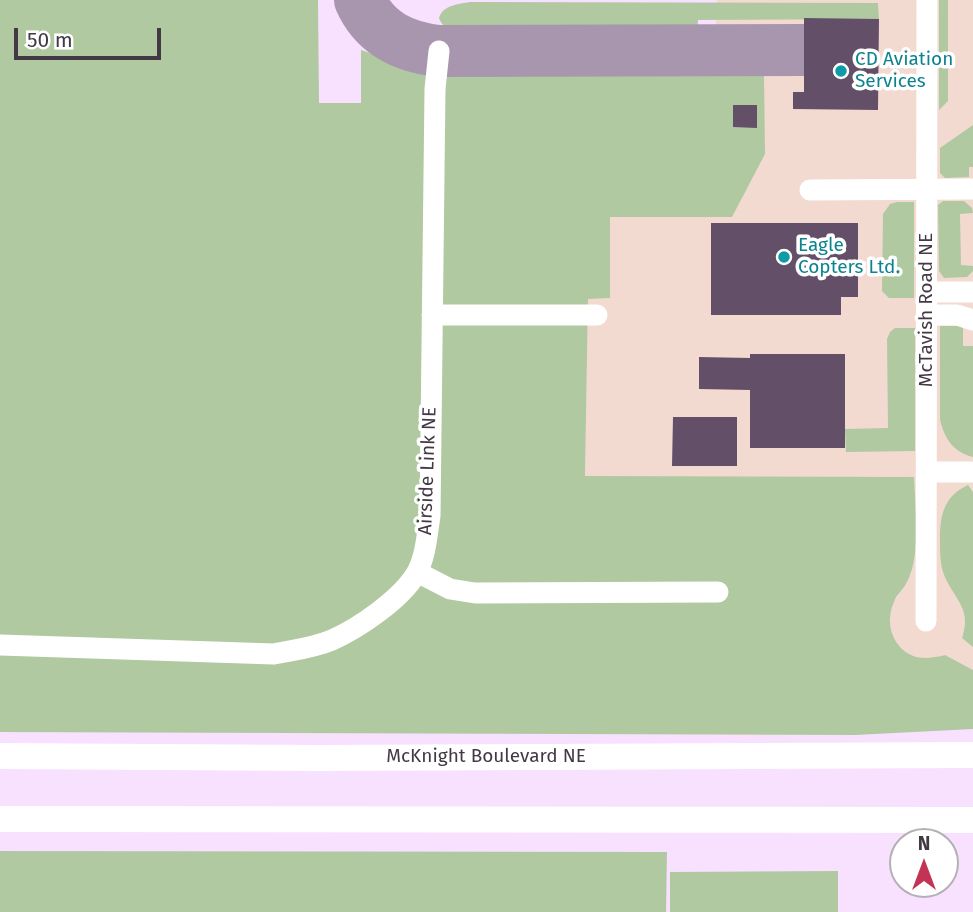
<!DOCTYPE html>
<style>
body{margin:0}
#map{position:relative;width:973px;height:912px;overflow:hidden;background:#f8e0ff;font-family:"Fira Sans",sans-serif}
canvas{display:block}
.north{position:absolute;left:889px;top:828px;width:70px;height:70px;box-sizing:border-box;background:#fff;border:2px solid #b4b0b5;border-radius:50%;rotate:0deg;font-size:19px;font-weight:700;line-height:28px;text-align:center;color:#433945}
.north::after{content:'';display:block;margin:auto;width:24px;height:32px;background:#c23356;clip-path:polygon(50% 0,100% 100%,50% 72%,0 100%)}
.scale{position:absolute;left:14px;top:28px;width:147px;height:32px;box-sizing:border-box;border:4px solid #433945;border-top:0;padding-left:9px;font-size:21px;line-height:24px;white-space:nowrap;color:#433945;-webkit-text-stroke:5px #fff;paint-order:stroke}
</style>
<div id="map">
<canvas width="973" height="912"></canvas>
<div class="north">N</div>
<div class="scale">50 m</div>
</div>
<script>
const ctx = document.querySelector('canvas').getContext('2d');
ctx.lineJoin = 'round';
function paint(path, color) {
  ctx.fillStyle = color;
  ctx.fill(path, 'evenodd');
}
function strokePath(path, color, width, dash) {
  ctx.strokeStyle = color;
  ctx.lineWidth = width;
  ctx.lineCap = dash ? 'butt' : 'round';
  ctx.setLineDash(dash || []);
  ctx.stroke(path);
}
function label(font, color, halo, rows, align = 'center') {
  ctx.font = font + ' "Fira Sans",sans-serif';
  ctx.lineWidth = 7;
  ctx.setLineDash([]);
  ctx.textBaseline = 'middle';
  ctx.strokeStyle = halo;
  ctx.fillStyle = color;
  for (const [text, x, y, turn = 0] of rows) {
    ctx.save();
    ctx.translate(x, y);
    ctx.rotate((+turn || 0) * Math.PI / 180);
    ctx.textAlign = isNaN(turn) ? turn : align;
    if (halo) ctx.strokeText(text, 0, 0);
    ctx.fillText(text, 0, 0);
    ctx.restore();
  }
}
paint(new Path2D(`
 M717 0H973V670L945 655 930 659 918 658 905 653 897 644 891 633 889 618 894 601 906 585 911 573 585 477 588 298H610V217H732L702 65 715 37Z`), '#f2dad0');
paint(new Path2D(`
 M0 0H318L319 103H361V50L411 67 438 71 702 65 703 74H764L765 154 732 217H610V298L588 299 585 476 914 477C915 502 918 528 915 553 914 563 911 575 906 584 903 590 896 595 894 602 887 617 889 635 900 647 913 661 929 659 945 655L973 670V729L855 735 0 732Z
 M939 0H948V101L939 110Z
 M471 2 878 3 879 19 698 20 697 34H471C459 32 444 32 439 18 443 5 458 4 471 2Z
 M973 125V167H969V177L945 178 940 173V148Z
 M943 201H964L972 208 973 213 960 214 961 265 973 266V271L967 277 944 278 939 271 938 205Z
 M897 202H914V298H889L882 291 883 214 890 204Z
 M940 326H963V346H973V457C953 452 945 439 940 420Z
 M895 328H915V451L846 452 845 429 888 428 887 339 890 332Z
 M968 485 973 492V647L962 638C973 607 952 598 943 572 940 562 940 550 940 539 940 515 944 496 968 485Z
 M0 851 667 852 666 912H0Z
 M838 871V912H670V872Z`), '#b0c9a1');
strokePath(new Path2D(`
 M360 0C375 34 404 47 439 51L804 50`), '#a896ae', 52);
paint(new Path2D(`
 M804 18 879 19 878 110 793 109V92H804Z
 M733 105H757V128L733 127Z
 M711 223H858V297H841V315H711Z
 M750 354H845V448H750V390L699 389V357L750 358Z
 M673 417H737V466H672Z`), '#644f69');
strokePath(new Path2D(`
 M810 190 973 189
 M927 292H973
 M432 315H597
 M927 315H957L973 320
 M928 472H973
 M417 572 450 589 475 593 718 592
 M926 621 927 0
 M0 645 274 654C294 650 313 648 332 640 359 628 401 599 416 574 426 557 427 534 430 516L435 89 439 51`), '#fff', 21);
strokePath(new Path2D(`
 M0 756 318 758 973 755
 M0 819 973 820`), '#fff', 26);
for (const [x, y, r, color] of [
 [841,71,7,"#0f9aa8"],
 [784,257,7,"#0f9aa8"]
]) {
  const dot = new Path2D();
  dot.arc(x, y, r, 0, 2 * Math.PI);
  ctx.fillStyle = color;
  ctx.fill(dot);
  strokePath(dot, '#fff', 2.5);
}
label('19px', '#0d838f', '#fff', [
 ["CD Aviation",855,60],
 ["Services",855,82],
 ["Eagle",798,246],
 ["Copters Ltd.",798,268]
], 'left');
label('19px', '#433945', '#fff', [
 ["McTavish Road NE",927,310,-90],
 ["Airside Link NE",428,471,-88],
 ["McKnight Boulevard NE",486,757]
]);
</script>
